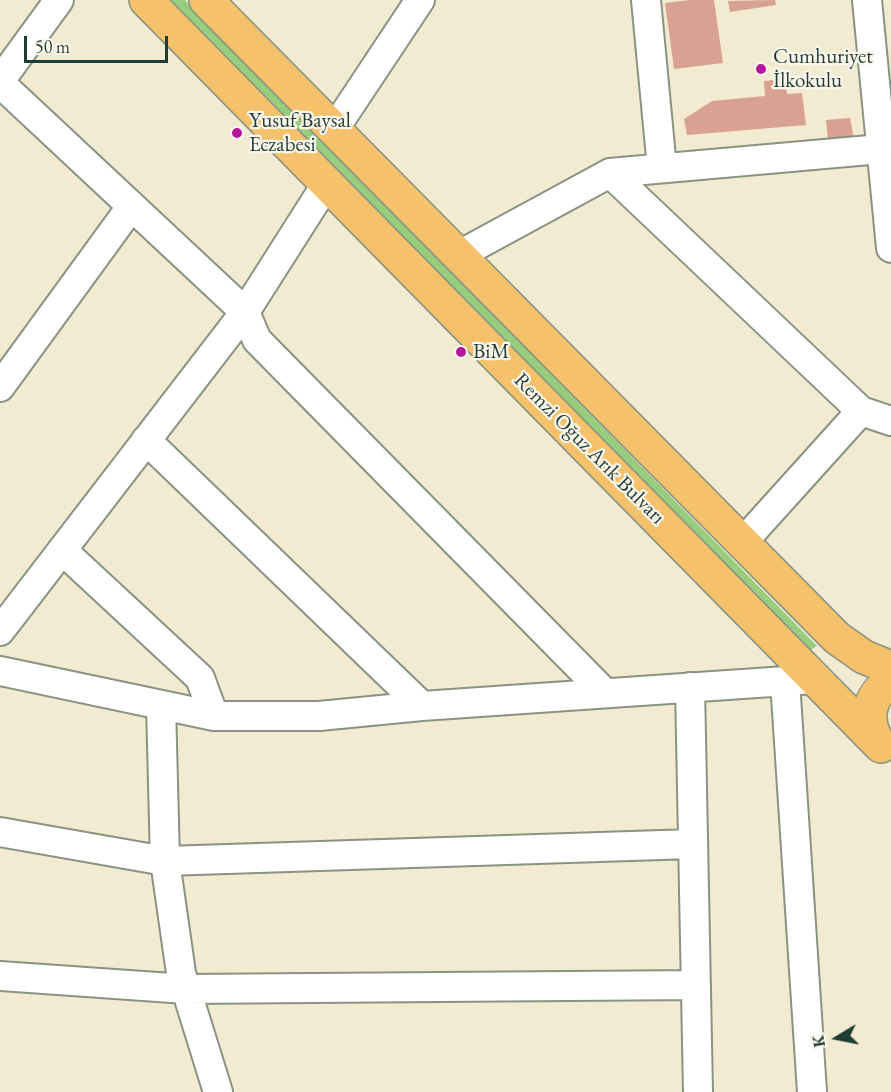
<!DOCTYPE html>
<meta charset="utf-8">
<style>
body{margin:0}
#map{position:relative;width:891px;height:1092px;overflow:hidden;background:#f2ead1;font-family:"EB Garamond",serif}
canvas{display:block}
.north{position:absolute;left:807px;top:1008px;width:60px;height:60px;-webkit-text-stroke:4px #fbf7ec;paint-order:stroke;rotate:260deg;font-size:16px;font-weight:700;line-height:24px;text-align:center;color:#1f3d34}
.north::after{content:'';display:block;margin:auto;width:21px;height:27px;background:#1f3d34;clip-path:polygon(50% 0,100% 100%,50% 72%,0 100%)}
.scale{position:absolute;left:24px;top:36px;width:144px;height:27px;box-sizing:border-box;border:3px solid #1f3d34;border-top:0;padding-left:8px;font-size:18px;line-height:21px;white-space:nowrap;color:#1f3d34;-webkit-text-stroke:4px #fbf7ec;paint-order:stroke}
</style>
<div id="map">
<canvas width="891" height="1092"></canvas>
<div class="north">K</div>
<div class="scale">50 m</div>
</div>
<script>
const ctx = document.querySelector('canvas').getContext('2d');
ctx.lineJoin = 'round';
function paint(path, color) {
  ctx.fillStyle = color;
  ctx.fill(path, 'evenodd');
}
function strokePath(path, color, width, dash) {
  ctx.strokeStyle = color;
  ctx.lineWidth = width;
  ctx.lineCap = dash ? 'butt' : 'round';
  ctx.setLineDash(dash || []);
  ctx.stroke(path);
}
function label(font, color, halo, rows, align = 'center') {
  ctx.font = font + ' "EB Garamond",serif';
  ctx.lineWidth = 4.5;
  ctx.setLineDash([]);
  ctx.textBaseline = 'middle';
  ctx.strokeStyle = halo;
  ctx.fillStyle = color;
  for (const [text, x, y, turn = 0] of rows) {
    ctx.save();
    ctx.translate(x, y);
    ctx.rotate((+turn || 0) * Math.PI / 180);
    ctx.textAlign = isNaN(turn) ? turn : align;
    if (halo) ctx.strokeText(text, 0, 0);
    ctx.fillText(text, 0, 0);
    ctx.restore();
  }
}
paint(new Path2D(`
 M170 0H185L817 646 809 651Z`), '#98cd7e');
paint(new Path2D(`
 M690 0H714L723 63 674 69 665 3Z
 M775 0 776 5 730 12 728 1Z
 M785 79 787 94 802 93 806 125 687 135 684 119 712 101 765 96 764 81Z
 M850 118 854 139 828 141 826 120Z`), '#d8a191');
const minor = new Path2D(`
 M646 0 662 168
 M867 0 891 248
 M0 81 59 0
 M0 83 245 312 257 340 605 693
 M335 128 420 0
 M610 173 861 411 891 421
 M459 255 610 173 881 149
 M0 387 131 207
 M146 440 422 706
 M742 543 861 411
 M62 550 200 678 214 716
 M0 631 245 312 327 183
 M0 671 214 716H319L422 706 815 679
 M785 681 812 1092
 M690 687 698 1092
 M161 705 165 861 181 973 218 1092
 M0 832 165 861 693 844
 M0 976 186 989 696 985`);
const major = new Path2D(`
 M146 0 880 745
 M206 0 837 638 864 657 891 668
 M881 746C864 725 866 696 891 682`);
strokePath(minor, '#889482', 32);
strokePath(major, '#889482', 36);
strokePath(minor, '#fff', 28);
strokePath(major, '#f5c16b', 33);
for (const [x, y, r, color] of [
 [761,69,6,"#b5179e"],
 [237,133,6,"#b5179e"],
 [461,352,6,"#b5179e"]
]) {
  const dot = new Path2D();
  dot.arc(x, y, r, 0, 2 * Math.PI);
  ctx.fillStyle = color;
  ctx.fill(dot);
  strokePath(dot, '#fbf7ec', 2);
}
label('21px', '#1f3d34', '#fbf7ec', [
 ["Cumhuriyet",773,57],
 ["İlkokulu",773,81],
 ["Yusuf Baysal",249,121],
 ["Eczabesi",249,145],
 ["BiM",473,352]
], 'left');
label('21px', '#1f3d34', '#fbf7ec', [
 ["Remzi Oğuz Arık Bulvarı",589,449,45]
]);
</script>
